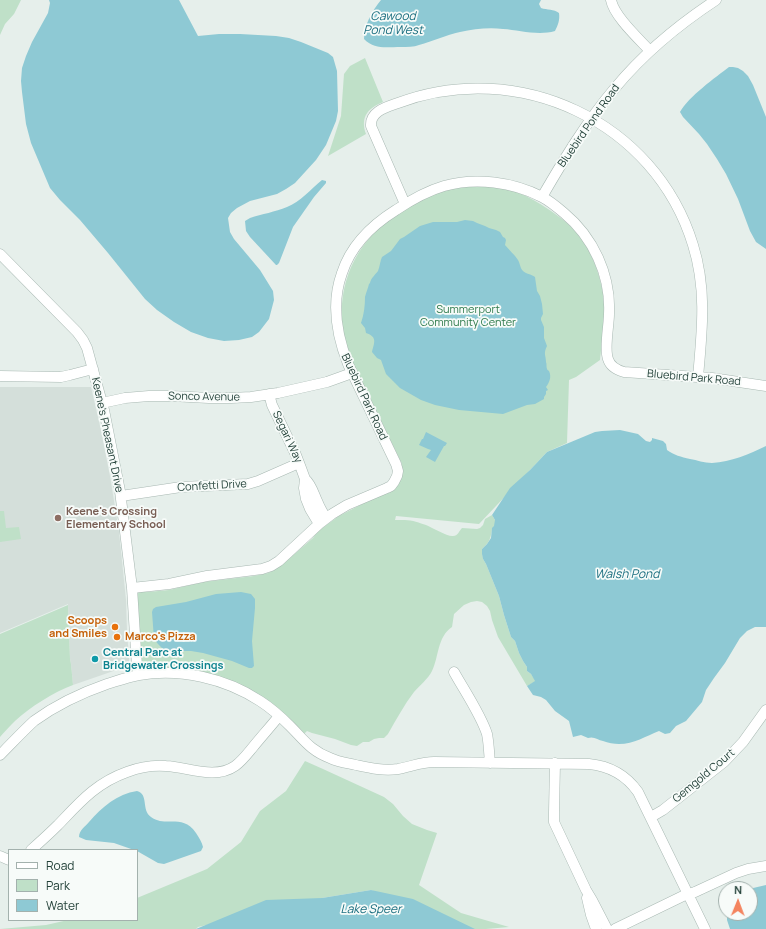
<!DOCTYPE html>
<style>
body{margin:0}
#map{position:relative;width:766px;height:929px;overflow:hidden;background:#e6efeb;font-family:Manrope,sans-serif}
canvas{display:block}
.legend{position:absolute;left:8px;top:849px;width:130px;height:72px;box-sizing:border-box;background:#f7fbf9;border:1px solid #a3b1ad;margin:0;padding:5px 7px;list-style:none;font-size:12px;color:#24423a}
.legend li{display:flex;align-items:center;gap:8px;height:20px}
.legend b{width:20px;border:1px solid #a3b1ad}
.north{position:absolute;left:718px;top:881px;width:40px;height:40px;box-sizing:border-box;background:#f7fbf9;border:1px solid #a3b1ad;border-radius:50%;rotate:1deg;font-size:11px;font-weight:700;line-height:16px;text-align:center;color:#24423a}
.north::after{content:'';display:block;margin:auto;width:14px;height:18px;background:#f4845f;clip-path:polygon(50% 0,100% 100%,50% 72%,0 100%)}
</style>
<div id="map">
<canvas width="766" height="929"></canvas>
<ul class="legend">
<li><b style="height:5px;background:#fff"></b>Road</li>
<li><b style="height:11px;background:#bfe0c8"></b>Park</li>
<li><b style="height:11px;background:#8ec9d4"></b>Water</li>
</ul>
<div class="north">N</div>
</div>
<script>
const ctx = document.querySelector('canvas').getContext('2d');
ctx.lineJoin = 'round';
function paint(path, color) {
  ctx.fillStyle = color;
  ctx.fill(path, 'evenodd');
}
function strokePath(path, color, width, dash) {
  ctx.strokeStyle = color;
  ctx.lineWidth = width;
  ctx.lineCap = dash ? 'butt' : 'round';
  ctx.setLineDash(dash || []);
  ctx.stroke(path);
}
function label(font, color, halo, rows, align = 'center') {
  ctx.font = font + ' Manrope,sans-serif';
  ctx.lineWidth = 3.5;
  ctx.setLineDash([]);
  ctx.textBaseline = 'middle';
  ctx.strokeStyle = halo;
  ctx.fillStyle = color;
  for (const [text, x, y, turn = 0] of rows) {
    ctx.save();
    ctx.translate(x, y);
    ctx.rotate((+turn || 0) * Math.PI / 180);
    ctx.textAlign = isNaN(turn) ? turn : align;
    if (halo) ctx.strokeText(text, 0, 0);
    ctx.fillText(text, 0, 0);
    ctx.restore();
  }
}
paint(new Path2D(`
 M0 387H91L100 426 110 476 119 532 126 600 127 631 129 658V663L128 666 73 685 71 664 70 659 68 604 0 633Z`), '#d4dfda');
paint(new Path2D(`
 M0 0H21L14 14 5 24 0 35Z
 M365 58 383 102C368 108 360 117 366 134L328 156 341 116 344 74 350 66Z
 M480 186C493 187 507 188 519 193 529 197 539 203 548 209 557 215 567 222 574 230 590 246 599 271 603 293 606 311 602 342 600 360L576 377 569 380 567 443 547 452 479 524 396 516 395 520C398 520 401 520 405 520 412 520 420 523 426 525 433 528 448 537 453 536 458 536 459 531 462 528L477 529 480 528 483 525 485 519 492 515 495 520V526L492 529C491 538 489 543 482 549L483 559 486 564 499 596 504 615 511 637 515 641 519 653 523 661 527 667V671L531 674 536 681 527 686 498 637 492 620 490 611 487 606 482 602 477 601 471 602 464 605 454 614 452 627C437 637 439 657 432 671 428 679 420 685 414 692 404 705 396 720 388 734L384 738H379L374 739 369 742H363L357 746 351 745 335 739 312 733 307 731 303 735 243 688 145 670 142 668 136 596 139 592 144 591 148 592 169 590 203 582 254 576 268 573 274 570 284 563 313 538 318 531 339 516 366 502 401 480 402 464C391 441 380 419 369 396 360 378 350 359 345 340 334 295 351 248 388 221 404 210 422 198 441 191 453 187 467 187 480 186Z
 M0 511H4L6 528 19 527 21 539 0 542Z
 M68 605 70 659 71 664 73 685C54 692 30 707 15 721 10 726 5 731 0 737V634Z
 M305 761 323 769 384 797 393 804 403 816 412 824 427 830 437 833 419 885 461 913 509 927 486 929H467L371 890 322 898 198 927 196 929H0L46 925 68 920H137V898L207 869 241 842 260 811 286 791Z`), '#bfe0c8');
paint(new Path2D(`
 M49 0H179L198 36 219 34H240L276 36 289 38 301 42 328 53 333 57 337 71 338 111 336 121 326 145 316 160 295 183 286 189 277 194 250 201 237 208 231 213 228 218 230 232 234 239 260 270 273 291 274 300 269 319 259 332 252 337 239 340 224 341 208 338 191 332 174 322 157 310 145 299 108 253 80 220 60 200 50 188 31 143 26 124 22 92 21 81 22 68 26 56 32 42 48 13 50 3Z
 M381 0H541L539 4 541 8C547 10 554 9 559 13 560 20 558 25 555 31 538 36 519 30 503 29 489 27 474 29 460 32 446 35 433 41 419 45 414 47 407 47 401 47 386 47 375 50 364 39 364 25 372 11 381 0Z
 M729 67H733L738 68 743 71 748 76 753 85 766 117V249L756 242 750 231 738 199 726 174 717 159 707 144 699 134 683 117 680 112C688 97 716 77 729 67Z
 M322 180 326 181V183L314 197 293 227 279 263 277 265H276L250 237 246 231 245 221 250 218C262 214 275 212 287 207 300 202 311 189 322 180Z
 M465 220 473 221 477 223 485 226 489 228 496 230 500 232 503 237 505 238 506 240 505 245C509 250 514 254 518 260 520 263 520 268 523 271 526 274 531 274 535 277L537 291 540 296 542 304 543 314 541 318V320L544 327V338L547 346C543 354 546 355 546 362 547 364 546 367 547 369 547 370 548 370 549 371 552 377 549 383 546 387L548 390 546 391V394L544 397V399L535 404 527 405 503 414 459 410 435 405 421 400 400 388 386 374 381 360 377 358 372 352C374 343 378 337 366 333L365 328 361 323C364 314 365 306 365 297 366 293 368 288 369 284L370 283C371 278 375 275 378 271 380 266 380 261 382 257L391 251 400 239 404 237 420 226 433 222H457Z
 M620 430 638 434 646 441 650 442 652 440V438L663 441 666 444 667 450C674 455 681 457 690 459 697 460 704 463 712 463 731 462 749 454 766 446V627H755L747 631 740 638 725 663 714 678 706 690 702 702 686 721 676 726 670 733 665 734 659 731C646 736 634 744 619 744 614 744 608 743 603 741 598 740 594 736 588 738L581 735 573 737 569 721 555 711 546 700 541 697 533 695 527 686 535 681 531 674 527 671V667L523 661 519 653 515 641 511 637 504 615 499 596 486 564 483 559 482 554V549L487 544 491 538 492 528 494 526 495 520 492 515 510 488 530 470 547 452 595 432 602 431Z
 M426 432 447 443 445 446H444L435 462 426 457 431 450 428 449 419 445 422 439H423Z
 M241 592 251 594 255 599V608L252 641 254 666 252 668H249L232 661 203 653 191 651H168L163 649 158 644 154 639 152 612 153 609 156 607 186 602 216 594Z
 M137 791C149 794 141 810 151 817 166 828 182 813 196 833 199 838 202 842 203 847L201 851 164 864 158 863 137 851V850H134L114 843 86 840 79 837C79 830 85 827 89 822 102 807 117 794 137 791Z
 M766 885V929H730L727 920V913H750V889H749Z
 M371 890 413 899 475 929H196L266 900 322 898Z`), '#8ec9d4');
const minor = new Path2D(`
 M611 0C614 16 638 38 650 51
 M542 197C564 159 587 121 615 88 644 53 678 25 716 0
 M405 204 371 126C370 111 387 107 398 103 518 58 655 121 693 245 707 289 702 332 698 377
 M0 254 77 332 83 340 87 348 104 410 120 491 132 588 137 666 139 675
 M0 376 61 377 70 375 93 369
 M269 394 272 405 296 455 301 468 305 479 304 488 306 499 310 509 319 524
 M102 403 125 398 149 396H171L209 398H231L251 397 278 393 327 382 352 373
 M305 479C312 485 314 495 318 503 320 508 323 513 326 518
 M121 496 181 487 248 484 258 481 299 463
 M132 588 169 584 207 576 262 569 271 566 279 561 319 524 332 514 347 505 387 488 391 486 394 482 397 476 398 471 396 464 348 364C337 336 331 303 342 273 351 245 372 225 396 210 411 200 427 191 444 186 476 177 513 182 542 197 550 201 557 207 564 213 593 237 611 275 609 314 609 326 604 348 608 359 610 366 617 370 624 372L712 378 766 386
 M454 672C464 690 481 715 487 734 489 744 489 753 490 763
 M0 755C11 744 22 732 34 721 56 705 81 693 107 684 117 681 128 677 139 675 180 668 225 678 260 701 271 708 281 717 290 726 304 740 311 751 330 758 338 762 347 763 356 765 370 768 383 771 398 769 410 767 421 762 434 762L589 764C610 766 626 775 638 792L705 929
 M555 763 554 812V822L586 890 592 900 607 929
 M651 817 663 810 724 762 743 742 766 710
 M31 850C40 842 49 834 58 825 80 802 96 783 127 772 140 767 153 765 166 766 188 767 215 780 235 766 242 761 248 753 253 747 262 736 271 726 279 716
 M0 856 9 860
 M587 898 591 915 596 929
 M615 929 683 896 695 892 736 873 748 869 766 866`);
strokePath(minor, '#a8b8b2', 11);
strokePath(minor, '#fff', 10);
for (const [x, y, r, color] of [
 [58,518,4,"#8d6e63"],
 [115,627,4,"#e8710a"],
 [117,637,4,"#e8710a"],
 [95,659,4,"#0f9aa8"]
]) {
  const dot = new Path2D();
  dot.arc(x, y, r, 0, 2 * Math.PI);
  ctx.fillStyle = color;
  ctx.fill(dot);
  strokePath(dot, '#f7fbf9', 1.5);
}
label('11px', '#24423a', '#f7fbf9', [
 ["Bluebird Pond Road",589,126,-55],
 ["Bluebird Park Road",694,378,5],
 ["Sonco Avenue",204,397,1],
 ["Bluebird Park Road",364,397,65],
 ["Keene's Pheasant Drive",107,435,78],
 ["Segari Way",287,437,65],
 ["Confetti Drive",212,486,-3],
 ["Gemgold Court",704,776,-40]
]);
label('11px', '#2d7a4b', '#f7fbf9', [
 ["Summerport",468,310],
 ["Community Center",468,323]
]);
label('bold 11px', '#785e54', '#f7fbf9', [
 ["Keene's Crossing",66,512],
 ["Elementary School",66,525]
], 'left');
label('bold 11px', '#c56008', '#f7fbf9', [
 ["Scoops",107,621],
 ["and Smiles",107,634],
 ["Marco's Pizza",125,637,"left"]
], 'right');
label('bold 11px', '#0d838f', '#f7fbf9', [
 ["Central Parc at",103,653],
 ["Bridgewater Crossings",103,666]
], 'left');
label('italic 12px', '#1c6f80', '#f7fbf9', [
 ["Cawood",393,17],
 ["Pond West",393,31],
 ["Walsh Pond",627,575],
 ["Lake Speer",371,910]
]);
</script>
